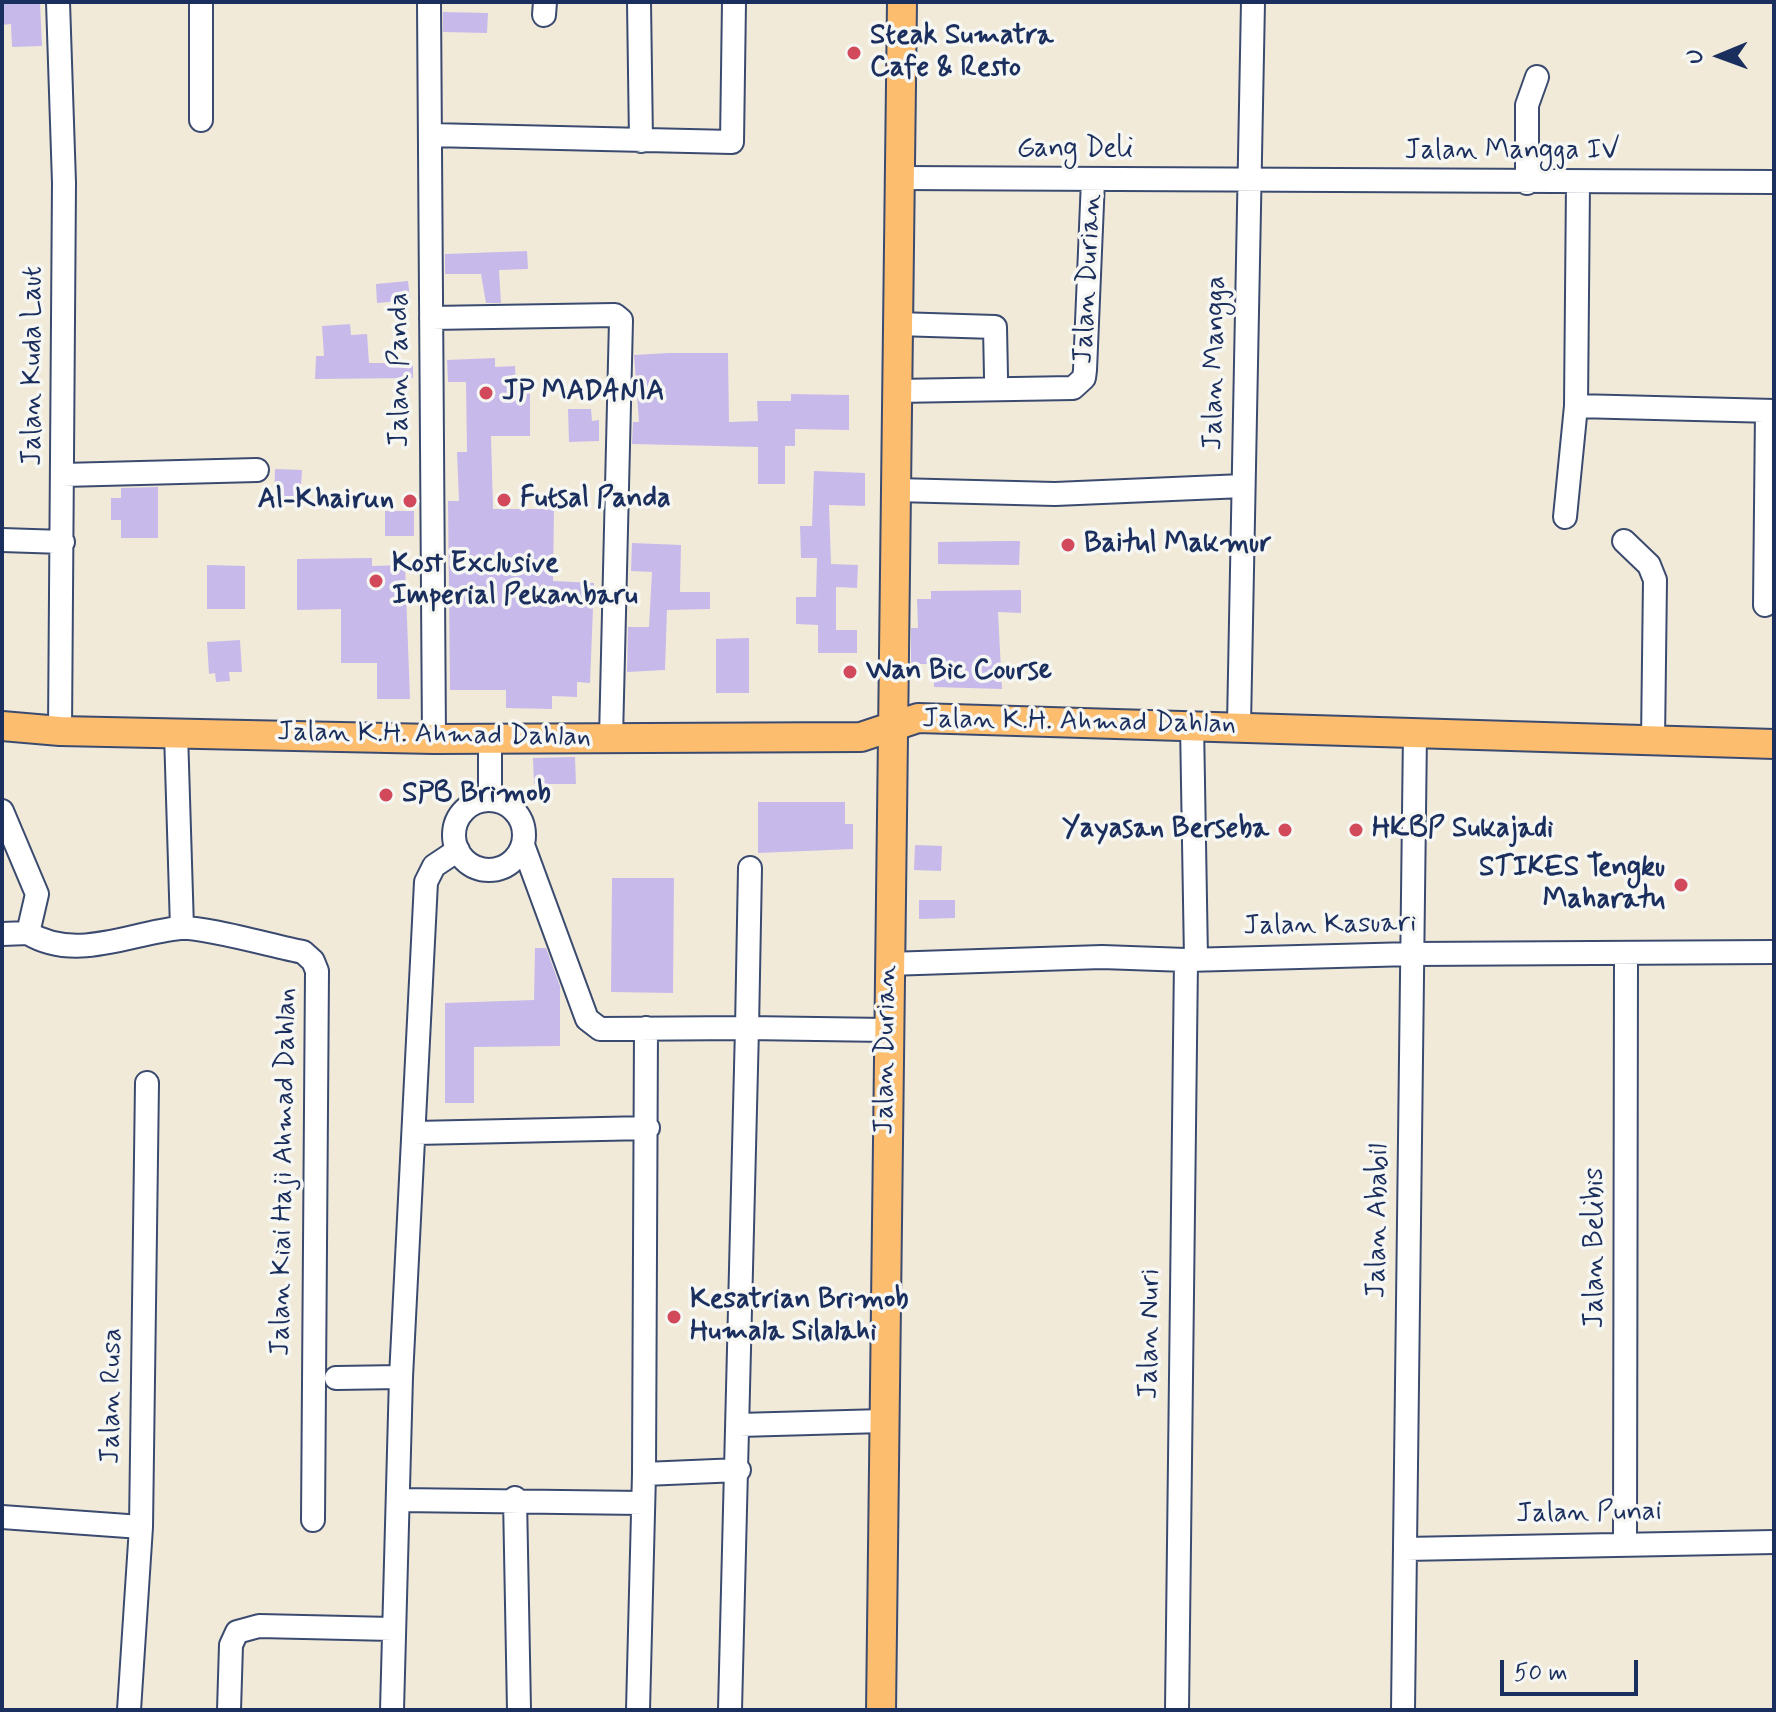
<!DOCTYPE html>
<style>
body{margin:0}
#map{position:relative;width:1776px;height:1712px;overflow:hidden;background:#f2ead8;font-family:Mynerve,sans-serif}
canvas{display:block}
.frame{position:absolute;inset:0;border:4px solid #1b2f5e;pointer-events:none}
.north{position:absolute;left:1680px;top:16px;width:80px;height:80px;-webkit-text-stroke:6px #f6f6f2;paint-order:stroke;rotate:269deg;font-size:22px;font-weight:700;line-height:32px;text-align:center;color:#1b2f5e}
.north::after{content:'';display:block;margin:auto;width:28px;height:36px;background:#1b2f5e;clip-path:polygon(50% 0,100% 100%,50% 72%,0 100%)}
.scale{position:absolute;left:1500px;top:1660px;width:138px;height:36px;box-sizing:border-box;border:4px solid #1b2f5e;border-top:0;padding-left:10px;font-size:24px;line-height:28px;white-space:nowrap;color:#1b2f5e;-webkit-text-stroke:6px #f6f6f2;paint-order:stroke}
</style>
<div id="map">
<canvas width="1776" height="1712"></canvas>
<div class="frame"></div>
<div class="north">U</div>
<div class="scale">50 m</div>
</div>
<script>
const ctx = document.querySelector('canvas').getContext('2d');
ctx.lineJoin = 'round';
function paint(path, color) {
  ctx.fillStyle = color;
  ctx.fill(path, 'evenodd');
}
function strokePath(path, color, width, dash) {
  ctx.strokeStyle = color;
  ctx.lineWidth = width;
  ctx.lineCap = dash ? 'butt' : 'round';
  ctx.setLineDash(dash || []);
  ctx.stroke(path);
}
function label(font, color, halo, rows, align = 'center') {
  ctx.font = font + ' Mynerve,sans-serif';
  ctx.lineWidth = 7;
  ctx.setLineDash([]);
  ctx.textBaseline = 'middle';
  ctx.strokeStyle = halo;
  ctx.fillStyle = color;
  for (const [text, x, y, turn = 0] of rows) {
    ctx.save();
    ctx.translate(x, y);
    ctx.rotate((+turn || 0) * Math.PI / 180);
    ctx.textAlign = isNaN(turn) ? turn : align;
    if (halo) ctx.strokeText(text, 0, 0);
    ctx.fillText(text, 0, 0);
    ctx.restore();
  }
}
paint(new Path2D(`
 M40 2 42 46 12 47 11 24 2 25V4Z
 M443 12 488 13 487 33 443 32Z
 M527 251 528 269 499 270 501 303H486L481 274H445V254Z
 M408 281 410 300 377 303 376 284Z
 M350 324 351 335 367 334 369 363H413V378L315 379 316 356H324L322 326Z
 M668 353H728L729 422 758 421 757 401H791V394L849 395V430L795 429V446H785V484H758V447L632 444 633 422H639L634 355Z
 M495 358V367L515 366 516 388 530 387V436H491L493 509H554L553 581 594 583 590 683 577 682V697L552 696V709L506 708V690H450L448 501H459L457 452H467L466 382H448L447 360Z
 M568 409H591L592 421 599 420V441L569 442Z
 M275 469 302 470 300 502 274 500Z
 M814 471 865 473V506L829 505 831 564 858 565 857 588 836 587V630H857V653H818V625L796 624V597H816L817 558H801L800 526H812Z
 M158 487V538H121V520H111V498H121V488Z
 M385 511H414V536H385Z
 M1006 541H1020L1019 565 938 564V542Z
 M632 543 681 545 680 592H710V609L667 610 665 670 627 672 628 627H649L652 572 631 571Z
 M372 558V566L405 565 410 699H377V663H341V609L297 610V559Z
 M207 565 245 566V609H207Z
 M1021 590V613L998 612 1002 689 934 687 933 664H911V628H918L917 599H931V591Z
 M749 638V693H716V639Z
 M240 640 242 672H229L230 681 216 682 215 673 209 674 207 642Z
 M575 757 576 784H534L533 758Z
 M758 802H845V824H853V849L758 853Z
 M915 845 942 846 941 871 914 870Z
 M612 878H674L673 993 611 992Z
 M919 900H955V918L919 919Z
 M535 948H546L560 986V1046L474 1047V1103H445V1003L534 1000Z`), '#c7baeb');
const minor = new Path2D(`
 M58 2 64 183 60 731
 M201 2V120
 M429 2 434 739
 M639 2 641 141
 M544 15 545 2
 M430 135 732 142 734 2
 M899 178 1774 182
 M1527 183V105L1537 77
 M431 318 615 315 621 320 611 738
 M897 324 995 327 996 377
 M896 391 1073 388 1084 378 1085 370 1093 180
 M1576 406 1774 411
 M63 475 257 470
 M895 490 1055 494 1243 486
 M1565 517 1576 406 1578 183
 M2 540 63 542
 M1624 541 1649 565 1655 580 1653 741
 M1765 605 1767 411
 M1192 724 1196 959
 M1239 725 1253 2
 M176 733 182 928
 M490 738V800
 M454 835a35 35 0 1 1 70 0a35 35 0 1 1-70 0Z
 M2 811 37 894 28 933 2 934
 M523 845 587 1019 600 1029 747 1028 750 868
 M28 933C76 962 130 933 180 928 202 926 276 947 303 952L313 961 317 971 313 1520
 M888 964 1102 957 1186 960 1412 954 1774 952
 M415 1133 648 1128
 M336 1378 401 1377
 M739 1425 883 1421
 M644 1474 739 1470
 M515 1498 519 1710
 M399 1500 643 1503
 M2 1517 141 1527
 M1625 1543 1626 953
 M1405 1549 1774 1542
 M129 1710 141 1527 147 1083
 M229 1710 231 1645 237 1632 259 1626 392 1629
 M392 1710 401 1377 426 882 434 866 458 850
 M638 1710 644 1474 646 1028
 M730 1710 747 1028 887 1030
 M1177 1710 1186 960
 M1403 1710 1415 732`);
const major = new Path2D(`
 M2 726 60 731 434 739 861 737 918 718 1774 744
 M881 1710 902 2`);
strokePath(minor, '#3b4b70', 26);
strokePath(major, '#3b4b70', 32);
strokePath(minor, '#fff', 22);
strokePath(major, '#fcbd6f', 28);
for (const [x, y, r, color] of [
 [854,53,8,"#d1495b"],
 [486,393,8,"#d1495b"],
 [504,500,8,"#d1495b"],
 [410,501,8,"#d1495b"],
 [1068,545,8,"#d1495b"],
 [376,581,8,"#d1495b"],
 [850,672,8,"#d1495b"],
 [386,795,8,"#d1495b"],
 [1285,830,8,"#d1495b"],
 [1356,830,8,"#d1495b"],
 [1681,885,8,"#d1495b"],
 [674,1317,8,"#d1495b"]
]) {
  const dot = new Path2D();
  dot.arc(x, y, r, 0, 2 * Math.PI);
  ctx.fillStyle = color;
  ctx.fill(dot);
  strokePath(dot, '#f6f6f2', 3);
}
label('bold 28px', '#1b2f5e', '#f6f6f2', [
 ["Steak Sumatra",870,37],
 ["Cafe & Resto",870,69],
 ["JP MADANIA",502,393],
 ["Futsal Panda",520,500],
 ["Al-Khairun",394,501,"right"],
 ["Baitul Makmur",1084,545],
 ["Kost Exclusive",392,565],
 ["Imperial Pekanbaru",392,597],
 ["Wan Bic Course",866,672],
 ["SPB Brimob",402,795],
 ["Yayasan Berseba",1269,830,"right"],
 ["HKBP Sukajadi",1372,830],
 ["STIKES Tengku",1665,869,"right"],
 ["Maharatu",1665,901,"right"],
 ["Kesatrian Brimob",690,1301],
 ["Humala Silalahi",690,1333]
], 'left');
label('28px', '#1b2f5e', '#f6f6f2', [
 ["Gang Deli",1075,150],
 ["Jalan Mangga IV",1512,152],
 ["Jalan Durian",1089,279,-87],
 ["Jalan Mangga",1216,363,-89],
 ["Jalan Kuda Laut",34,366,-90],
 ["Jalan Panda",401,370,-90],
 ["Jalan K.H. Ahmad Dahlan",1079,723,1],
 ["Jalan K.H. Ahmad Dahlan",434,736,1],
 ["Jalan Kasuari",1330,926,-1],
 ["Jalan Durian",887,1050,-89],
 ["Jalan Kiai Haji Ahmad Dahlan",285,1172,-89],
 ["Jalan Ababil",1379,1221,-89],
 ["Jalan Belibis",1596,1248,-90],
 ["Jalan Nuri",1151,1334,-89],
 ["Jalan Rusa",113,1396,-89],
 ["Jalan Punai",1589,1514,-1]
]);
</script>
